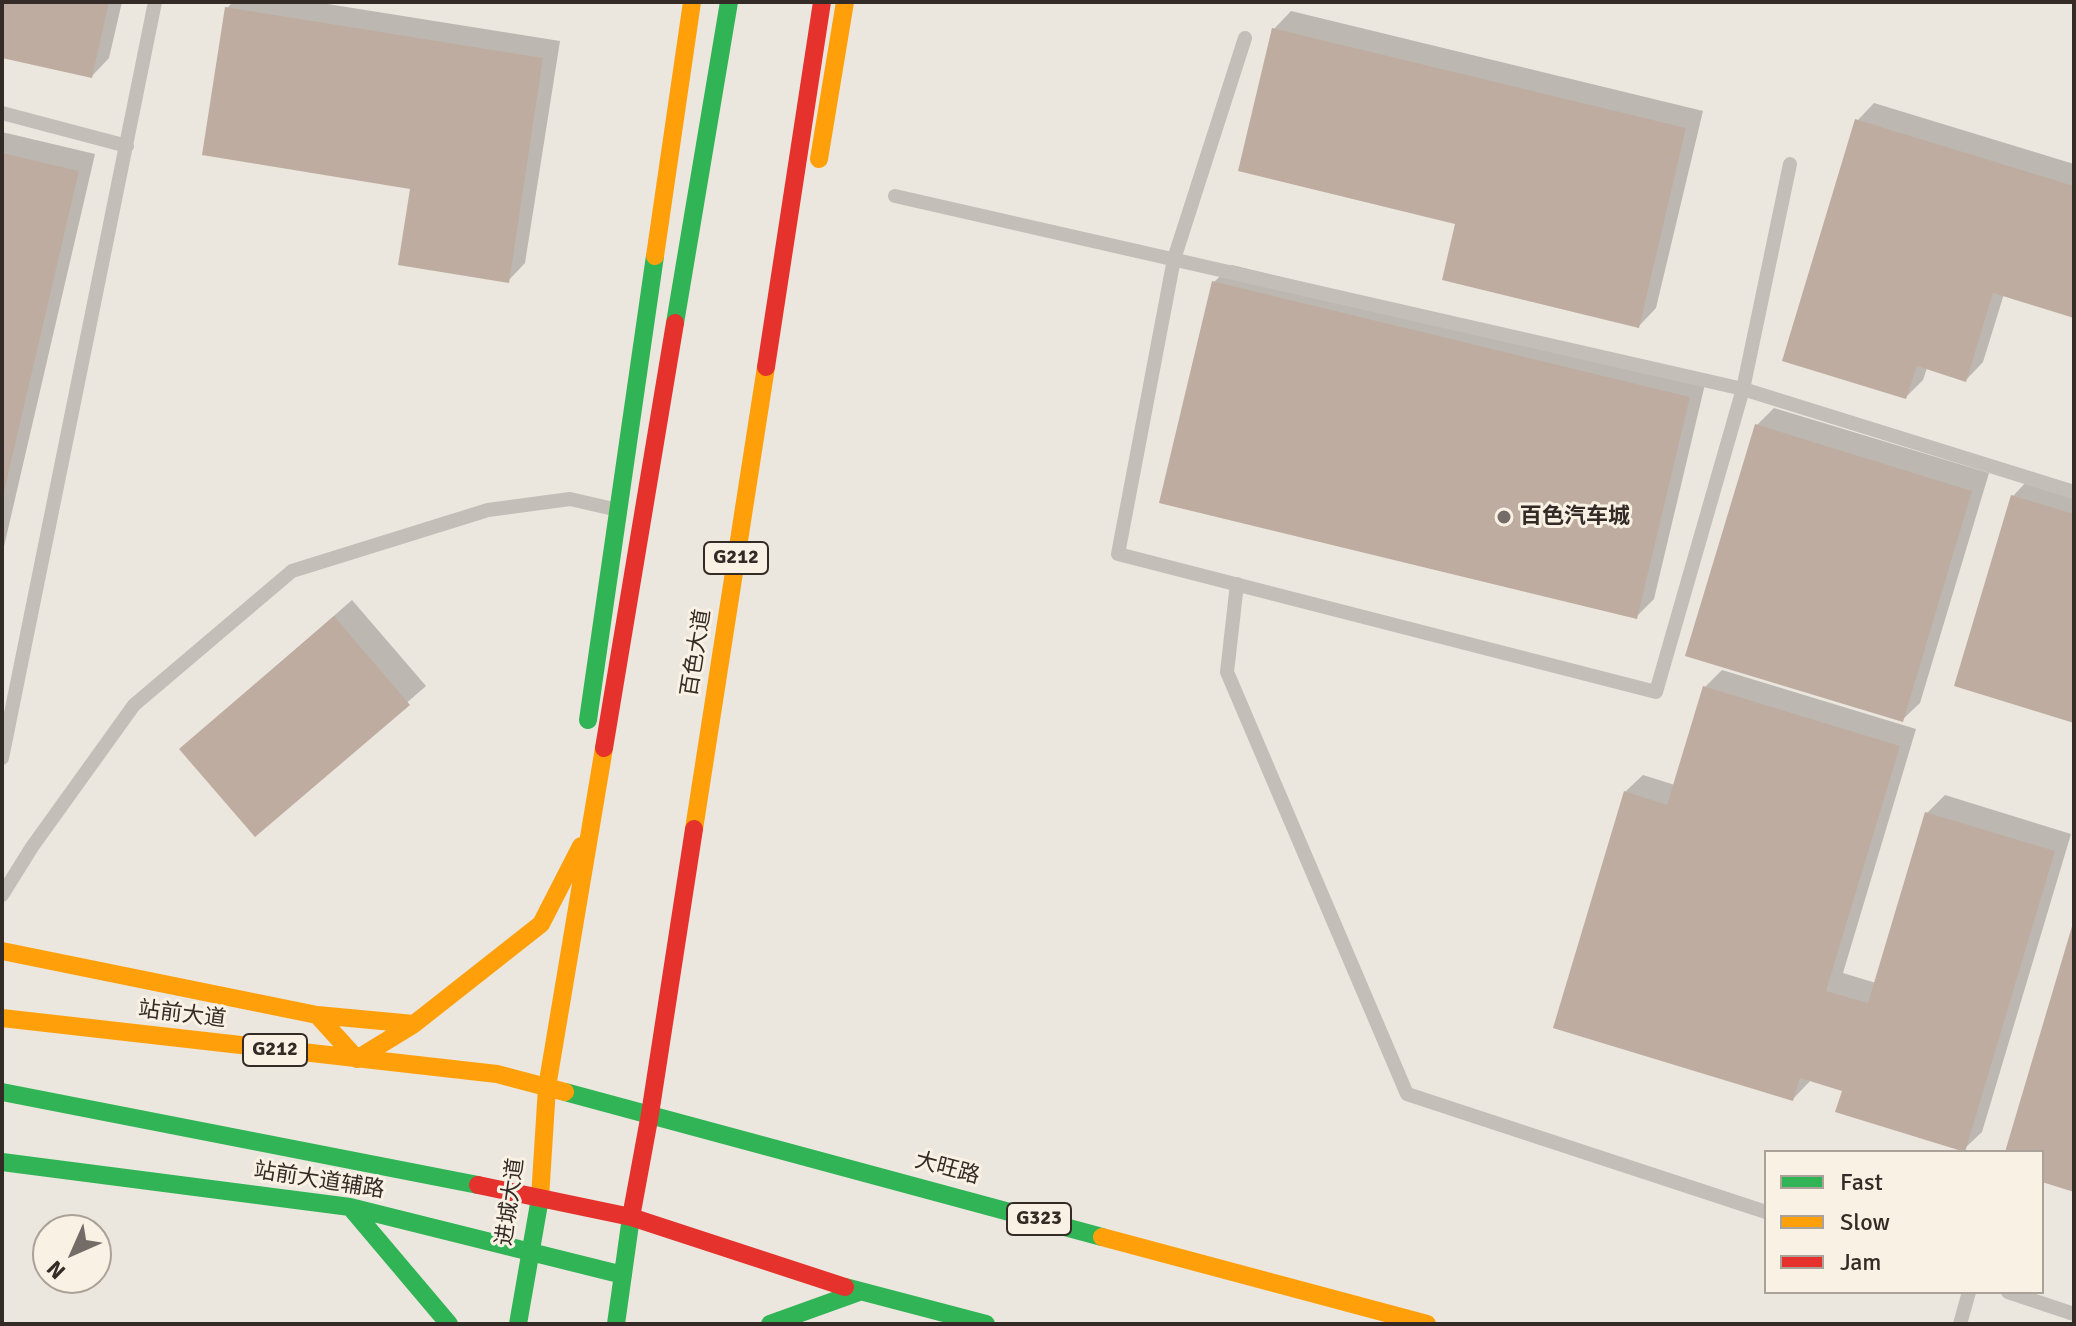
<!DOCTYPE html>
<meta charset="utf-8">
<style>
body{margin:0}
#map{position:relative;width:2076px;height:1326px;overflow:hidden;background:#ebe6de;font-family:Signika,sans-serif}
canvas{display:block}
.frame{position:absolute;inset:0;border:4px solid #342b26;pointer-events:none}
.legend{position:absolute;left:1764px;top:1150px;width:280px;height:144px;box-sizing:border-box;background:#f9f1e4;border:2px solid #aaa298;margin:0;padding:10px 14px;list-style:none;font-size:24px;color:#342b26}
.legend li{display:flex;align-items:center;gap:16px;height:40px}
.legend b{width:40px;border:2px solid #aaa298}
.north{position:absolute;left:32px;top:1214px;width:80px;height:80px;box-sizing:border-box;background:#f9f1e4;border:2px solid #aaa298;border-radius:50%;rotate:225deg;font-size:22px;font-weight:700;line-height:32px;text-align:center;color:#342b26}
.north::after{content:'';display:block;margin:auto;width:28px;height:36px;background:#746c66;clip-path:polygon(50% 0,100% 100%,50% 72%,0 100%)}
</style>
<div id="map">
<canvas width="2076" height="1326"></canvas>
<div class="frame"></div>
<ul class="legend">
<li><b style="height:10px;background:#30b455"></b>Fast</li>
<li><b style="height:10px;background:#ff9f0a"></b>Slow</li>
<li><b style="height:10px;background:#e5322d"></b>Jam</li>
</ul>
<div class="north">N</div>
</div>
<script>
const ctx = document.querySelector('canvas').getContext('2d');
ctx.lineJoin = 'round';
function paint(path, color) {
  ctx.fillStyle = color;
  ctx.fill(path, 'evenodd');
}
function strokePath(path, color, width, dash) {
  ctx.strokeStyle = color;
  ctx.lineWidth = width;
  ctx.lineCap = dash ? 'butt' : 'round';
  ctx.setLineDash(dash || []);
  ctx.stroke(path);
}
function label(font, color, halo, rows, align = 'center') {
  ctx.font = font + ' Signika,"Noto Sans SC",sans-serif';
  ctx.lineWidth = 6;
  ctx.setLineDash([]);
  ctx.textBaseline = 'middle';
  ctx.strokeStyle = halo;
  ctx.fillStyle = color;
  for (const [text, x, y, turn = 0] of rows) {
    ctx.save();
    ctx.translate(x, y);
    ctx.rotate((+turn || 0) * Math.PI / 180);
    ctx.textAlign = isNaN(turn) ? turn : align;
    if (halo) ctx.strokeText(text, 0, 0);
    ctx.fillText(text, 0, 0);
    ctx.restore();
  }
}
paint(new Path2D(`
 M2 2H122L109 58 92 76 2 56Z
 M233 2H315L560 41 525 263 508 281 227 8Z
 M1291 11 1703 111 1656 308 1639 326 1458 222 1274 29Z
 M1874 103 2074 164V316L2004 294 1983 362 1966 380 1927 368 1923 380 1906 397 1857 121Z
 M2 132 95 154 2 555Z
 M1232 265 1706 380 1654 599 1636 617 1214 282Z
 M1774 408 1989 473 1920 703 1902 720 1757 425Z
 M2030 478 2074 491V721L2013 496Z
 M352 600 426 686 255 835 182 749Z
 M1722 670 1916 729 1843 973 1876 983 1927 813 1945 795 2071 834 1982 1132 1964 1149 1845 1089 1811 1080 1793 1099 1625 792 1643 775 1675 785 1705 687Z`), '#0003');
paint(new Path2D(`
 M2 2H109L92 78 2 58Z
 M225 7 543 58 509 283 398 265 410 189 202 155Z
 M1272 28 1686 128 1639 328 1442 280 1455 224 1238 171Z
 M1855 119 2074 186V318L1993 293 1966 382 1917 366 1906 399 1782 361Z
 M2 153 79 171 3 496H2Z
 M1212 281 1690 397 1637 619 1159 503Z
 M1755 424 1972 491 1903 722 1685 656Z
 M2011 495 2074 514V723L1954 686Z
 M334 616 410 705 255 837 179 749Z
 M1703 686 1900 746 1826 991 1868 1003 1925 812 2055 851 1965 1152 1835 1112 1842 1091 1800 1078 1793 1101 1553 1028 1624 791 1667 805Z
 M2073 923 2074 924V1192L2042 1182V1152H2005Z`), '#beaca0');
strokePath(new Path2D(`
 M1245 38 1174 259 1118 554 1656 692 1743 389 1790 164
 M2 113 127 146
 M895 196 1743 389 2074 492
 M1237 584 1227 672 1407 1094 1766 1212
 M2 758 155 2
 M2 895 32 847 134 705 292 571 488 510 570 499 618 510
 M2008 1292 2074 1314
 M1960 1324 1969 1292`), '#c3beb7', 14);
strokePath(new Path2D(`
 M675 323 729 2
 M588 720 655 256
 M2 1092 478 1185
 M565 1092 1102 1237
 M2 1162 350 1207 623 1275
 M350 1207 449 1324
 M845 1287 986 1324
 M518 1324 540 1198
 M616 1324 631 1217
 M770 1324 859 1292`), '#30b455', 18);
strokePath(new Path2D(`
 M819 159 845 2
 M655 256 692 2
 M694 829 766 367
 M2 951 317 1015 414 1024
 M317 1015 357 1059 414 1024 541 924 581 846
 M2 1018 497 1074 565 1092
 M540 1198 547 1087 604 748
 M1102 1237 1427 1324`), '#ff9f0a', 18);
strokePath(new Path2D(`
 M766 367 822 2
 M604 748 675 323
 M478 1185 631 1217 845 1287
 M631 1217 650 1114 694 829`), '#e5322d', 18);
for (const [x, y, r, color] of [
 [1504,517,8,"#746c66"]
]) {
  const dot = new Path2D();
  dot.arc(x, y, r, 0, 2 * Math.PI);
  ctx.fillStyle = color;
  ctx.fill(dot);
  strokePath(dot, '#f9f1e4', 3);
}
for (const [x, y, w] of [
 [736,558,64],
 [275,1050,64],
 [1039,1219,64]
]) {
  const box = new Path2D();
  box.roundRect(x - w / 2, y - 16, w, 32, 6);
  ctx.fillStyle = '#f9f1e4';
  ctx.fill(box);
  strokePath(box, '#342b26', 2);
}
label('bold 20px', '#342b26', null, [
 ["G212",736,558],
 ["G212",275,1050],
 ["G323",1039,1219]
]);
label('bold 22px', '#342b26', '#f9f1e4', [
 ["百色汽车城",1520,517]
], 'left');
label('22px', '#342b26', '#f9f1e4', [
 ["百色大道",697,653,-81],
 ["站前大道",182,1015,7],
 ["大旺路",947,1169,15],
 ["站前大道辅路",319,1181,9],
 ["进城大道",511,1202,-82]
]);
</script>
